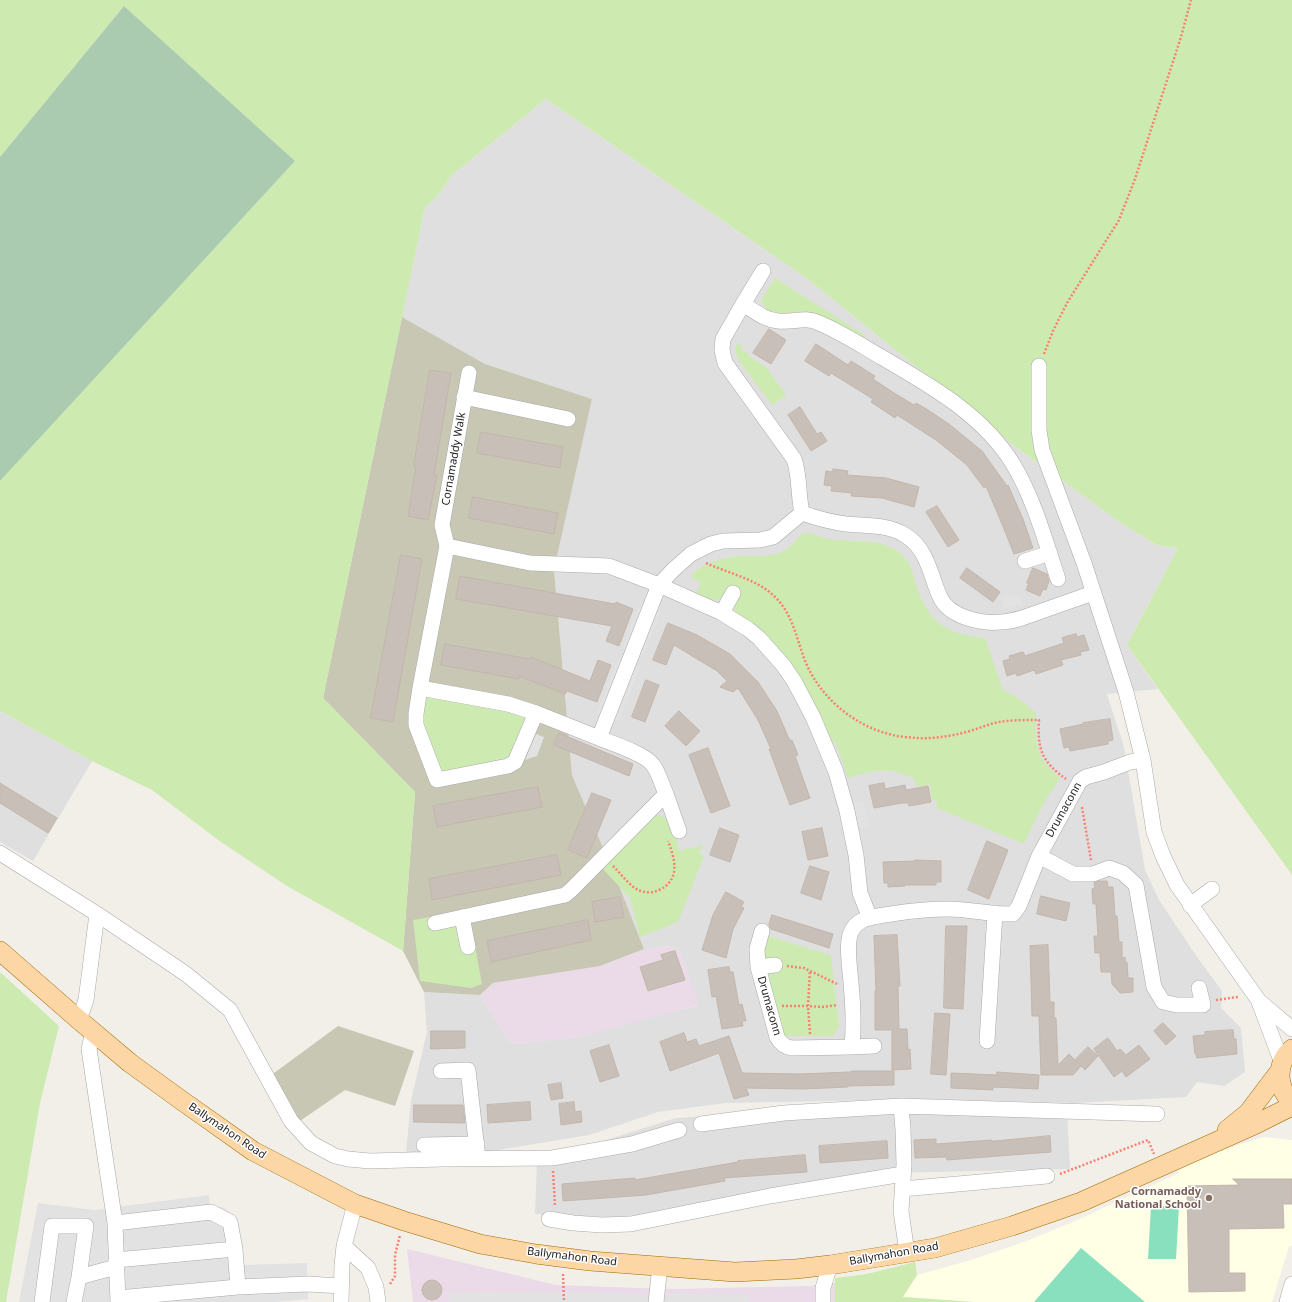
<!DOCTYPE html>
<style>
body{margin:0}
canvas{display:block;background:#f2efe9}
</style>
<canvas width="1292" height="1302"></canvas>
<script>
const ctx = document.querySelector('canvas').getContext('2d');
ctx.lineJoin = 'round';
function paint(path, color) {
  ctx.fillStyle = color;
  ctx.fill(path, 'evenodd');
}
function strokePath(path, color, width, dash) {
  ctx.strokeStyle = color;
  ctx.lineWidth = width;
  ctx.lineCap = dash ? 'butt' : 'round';
  ctx.setLineDash(dash || []);
  ctx.stroke(path);
}
function label(font, color, halo, rows, align = 'center') {
  ctx.font = font + ' "Noto Sans",sans-serif';
  ctx.lineWidth = 3;
  ctx.setLineDash([]);
  ctx.textBaseline = 'middle';
  ctx.strokeStyle = halo;
  ctx.fillStyle = color;
  for (const [text, x, y, turn = 0] of rows) {
    ctx.save();
    ctx.translate(x, y);
    ctx.rotate((+turn || 0) * Math.PI / 180);
    ctx.textAlign = isNaN(turn) ? turn : align;
    if (halo) ctx.strokeText(text, 0, 0);
    ctx.fillText(text, 0, 0);
    ctx.restore();
  }
}
paint(new Path2D(`
 M546 99 809 280 1013 445 1121 523 1157 545 1178 548 1127 645 1158 689 1107 694 1124 747 1145 870 1159 900 1197 957 1222 991 1221 1008 1241 1028 1245 1072 1224 1086 1197 1082 1186 1097 1075 1103 925 1099 726 1103 658 1112 589 1135 486 1152 406 1153 411 1100 427 1032 424 992 480 995 511 1044 579 1037 634 1021 697 1006 681 953 671 946 644 949 618 883 572 775 554 570 592 399 485 364 402 317 425 207 437 197 452 175Z
 M0 711 92 761 33 861 0 842Z
 M1067 1111 1070 1169 887 1173 650 1219 535 1214 537 1162 676 1118 755 1113Z`), '#e0dfdf');
paint(new Path2D(`
 M671 946 681 953 699 1005 579 1037 511 1044 480 995 493 983 600 966 644 949Z
 M407 1249 556 1285 669 1289 808 1286 835 1283V1302H413Z`), '#ebdbe8');
paint(new Path2D(`
 M1264 1137 1292 1140V1246H1289L1272 1302H974L902 1297 917 1275 968 1261 1024 1242 1073 1222 1179 1173 1176 1165Z`), '#ffffe5');
paint(new Path2D(`
 M402 317 485 364 592 399 554 570 572 775 618 883 644 949 600 966 493 983 480 995 424 992 403 951 415 792 323 698Z
 M338 1026 414 1051 395 1106 345 1090 300 1121 270 1076Z`), '#c7c7b4');
paint(new Path2D(`
 M0 0H1292V875L1127 645 1178 548 1157 545 1121 523 1013 445 809 280 546 99 452 175 437 197 425 207 323 698 415 792 403 951 287 886 221 842 152 790 92 761 0 711V481L295 161 124 6 0 157Z
 M775 278 866 336 864 339 819 315 809 312 780 315 765 310 766 307 761 302V300Z
 M736 343 743 347 741 350 749 354 748 356 766 367 786 395 772 405 739 361 736 353Z
 M805 533C814 533 821 538 829 539 852 543 877 537 897 551 909 559 912 569 915 582 928 622 944 634 985 638L1003 690 1018 698 1036 713C1035 746 1035 755 1060 778L1043 804 1024 844 937 808 936 800H932L930 785 919 786 915 784 916 780C892 766 873 770 848 778L835 741 831 743 749 621 735 611 734 606 723 596C715 605 705 597 696 593L701 582 691 578V575C705 562 725 556 745 556 759 556 772 557 784 551 792 546 796 540 802 534Z
 M429 696 512 711 525 717 527 720 511 758 444 773 441 771 421 721 425 699Z
 M655 815C673 814 676 838 680 851L689 847 690 849 702 845 699 853 704 856 678 922 640 937 630 898 602 868Z
 M430 917 455 927 475 946 482 984 471 988 420 981 413 920Z
 M768 936 831 955 839 1026 833 1036H785L781 1026 763 952Z
 M0 972 59 1026 40 1103 6 1302H0Z
 M915 1262 917 1275 903 1297 974 1302H835V1278L867 1274Z`), '#cdebb0');
paint(new Path2D(`
 M124 6 295 161 0 481V157Z`), '#aacbaf');
paint(new Path2D(`
 M1151 1206H1179L1176 1259H1148Z
 M1081 1248 1145 1302H1034Z`), '#88e0be');
paint(new Path2D(`
 M1020 595 1022 605 1004 608 1002 598Z
 M640 604 645 606 627 651 622 649Z
 M656 610 661 612 643 657 638 655Z
 M618 658 624 660 603 715 597 713Z
 M634 665 640 667 619 722 613 720Z
 M536 734 544 737 537 756 525 760Z
 M863 801 869 826 858 829 852 804Z
 M209 1195 210 1204 224 1208 234 1215 238 1222 242 1265 307 1263 308 1299 275 1302H19L38 1203 94 1210Z
 M449 1292 749 1294V1302H449Z`), '#e2e2e2');
const building = new Path2D(`
 M769 329 786 340 771 364 753 353Z
 M816 344 848 365 851 361 875 376 873 379 894 393 914 405 916 403 928 410 949 424 982 451 1007 486 1008 485 1023 519 1033 548 1014 554 1002 524 986 486 984 488 967 465 936 440 897 415 895 418 871 402 873 399 831 373 829 376 805 361Z
 M430 370 451 373 434 475H437L428 520 408 516 416 466H414Z
 M800 407 817 434 821 432 827 441 811 451 788 415Z
 M481 432 563 447 560 468 477 453Z
 M833 469 848 471 847 475 886 478 919 487 914 507 882 498 851 496 852 493 831 491 832 486 824 485 826 471 833 472Z
 M473 497 558 513 554 534 469 518Z
 M937 506 959 540 948 547 926 512Z
 M401 555 422 559 393 722 371 718Z
 M967 568 1000 592 993 602 960 578Z
 M1033 568 1047 574 1049 581 1046 590 1043 589 1040 596 1026 590 1029 583H1027Z
 M460 576 615 604 616 602 633 609 619 646 606 641 612 626 456 599Z
 M668 623 697 635 730 654 758 682 777 711 790 741 792 740 798 755 795 756 810 798 790 805 769 749H771L758 720 738 688 733 692 720 687 727 681 717 671 674 645 666 665 653 660Z
 M1076 634 1077 637 1084 635 1089 650 1080 652 1081 655 1061 660 1063 665 1036 674 1034 670 1017 676 1016 673 1007 676 1003 661 1010 659 1009 656 1023 652 1025 656 1064 643 1062 638Z
 M445 644 530 659 531 657 590 681 598 660 611 665 597 702 567 691 565 694 519 676V679L441 665Z
 M646 680 659 685 645 722 632 717Z
 M679 711 700 731 686 746 665 726Z
 M1110 719 1113 740 1108 741V744L1070 751 1069 747 1064 748 1060 729 1084 724 1083 723Z
 M559 733 633 764 629 776 554 745Z
 M708 748 730 806 711 813 689 755Z
 M0 783 57 818 48 833 0 803Z
 M884 783 885 789 905 785 906 790 928 786 931 802 909 806 908 803H902L874 808 869 786Z
 M538 787 542 807 437 827 433 806Z
 M592 793 611 800 587 858 568 850Z
 M720 828 739 835 730 862 710 855Z
 M822 828 828 856 808 860 802 832Z
 M987 841 1008 850 989 899 968 890Z
 M557 855 561 875 432 900 429 879Z
 M915 860 941 861V882H936V885H905V886L888 887V883H884L883 862 915 861Z
 M810 866 829 872 821 900 801 893Z
 M1099 881H1107L1108 887H1113L1115 916H1117L1119 942H1122V958L1125 957V962H1127L1128 978H1133V992L1120 993 1112 984 1111 972H1101L1100 953H1095L1094 936H1098L1096 904H1093L1092 889 1095 888 1094 883Z
 M726 892 744 902 741 907 744 908 733 929 726 958 702 950 713 915Z
 M1041 896 1070 903 1066 921 1037 914Z
 M620 897 624 917 595 922 592 902Z
 M772 915 833 934 829 948 771 929 769 925Z
 M588 920 591 940 491 962 487 941Z
 M946 926H967L963 1009 944 1008Z
 M897 935 900 986H898L899 1029H907L908 1050 910 1049 911 1069 892 1070V1030H875V991H876L874 936Z
 M1048 945 1050 1002H1054V1018H1056L1058 1065 1069 1054 1081 1066 1073 1075H1041L1039 1016H1032L1030 946Z
 M675 951 685 980 648 991 640 967 663 960 661 955Z
 M729 967 730 972H733L739 1005 742 1004 746 1021H742L743 1026 722 1029 716 996 712 997 708 970Z
 M935 1013 950 1014 946 1075 931 1074Z
 M1163 1023 1176 1036 1166 1045 1154 1031Z
 M1233 1030 1234 1039H1236L1237 1054 1197 1058 1196 1054H1195L1193 1036 1205 1035V1032Z
 M431 1031H465V1048L431 1049Z
 M684 1033 687 1042 696 1039 699 1046 729 1036 742 1073 799 1074 851 1072V1071H894V1085L848 1086V1087L803 1089 746 1088 749 1095 734 1099 719 1053 670 1071 660 1042Z
 M1108 1038 1117 1051 1120 1049 1126 1055 1139 1045 1150 1059 1126 1077 1122 1071 1114 1077 1094 1049Z
 M609 1045 619 1076 600 1082 590 1051Z
 M1088 1047 1098 1056 1085 1070 1075 1060Z
 M997 1072 1039 1075 1038 1089 993 1087V1090L951 1088V1073L997 1075Z
 M561 1083 563 1098 551 1100 548 1085Z
 M530 1102 531 1120 488 1123 487 1105Z
 M574 1102 575 1112 581 1111 582 1122 561 1125 559 1104Z
 M414 1105H463L465 1123 414 1122Z
 M1050 1136 1051 1152 947 1160 946 1157 915 1158 914 1140 936 1139V1144L992 1140V1141Z
 M887 1141 888 1158 820 1163 819 1146Z
 M805 1155 807 1172 724 1178 725 1181 646 1195 563 1201 562 1184 635 1178V1180L738 1162V1161Z
 M1233 1179H1292V1204H1283L1284 1228 1229 1229V1273H1245V1291L1189 1292 1187 1186 1239 1185Z
 M422 1290a10 10 0 1 1 20 0a10 10 0 1 1-20 0Z`);
paint(building, '#c7bfb8');
strokePath(building, '#c4b6ab', 1);
const minor = new Path2D(`
 M743 304 763 271
 M1039 366V430L1042 450 1084 563 1126 692 1143 760 1154 832 1163 856 1177 885 1259 1001 1292 1029
 M464 397 568 419
 M447 546 442 525 469 373
 M1025 561 1050 553
 M1058 579C1045 540 1034 499 1013 464 983 415 931 386 883 358 862 346 841 332 819 323 805 316 793 323 778 321 765 320 754 311 743 304L723 339 722 350 725 363 794 459C800 476 798 495 802 513 816 518 831 522 846 524 866 526 887 524 905 535 928 549 930 575 940 597 949 617 981 624 1001 622 1008 622 1015 620 1022 618L1093 593
 M722 613 733 593
 M420 688 447 546 530 563 609 566 659 585 722 613 748 629 759 638 783 665 794 681 813 717 826 748 836 772 847 811 856 855 860 893 870 918
 M536 713 508 704 420 688 416 714V725L437 780 508 766 515 762 536 713 599 738
 M666 794 679 831
 M0 853 97 914
 M1039 856 1073 874H1093L1109 868 1123 873 1136 885 1154 987 1163 1002 1177 1005H1203L1199 988
 M1190 905 1212 889
 M462 917 468 947
 M435 923 565 895 571 890 666 794C662 785 659 773 653 765 646 754 611 743 599 738L659 585 673 570 691 554 711 544 723 541 760 540 773 537 802 513
 M762 931 757 949 758 967 777 1037C780 1043 785 1047 792 1048L852 1047C854 1025 853 1004 851 983 850 969 847 953 849 940 852 917 873 917 891 914 910 911 929 909 949 909 970 909 991 915 1013 914L1019 906 1039 856 1080 781 1086 777 1104 772 1130 762 1143 760
 M758 967 775 965
 M1259 1002 1282 1063
 M79 1020 86 1000 97 914 186 974 230 1010 291 1121 311 1143 335 1156 348 1159 370 1161 443 1159 552 1158 632 1144 679 1130
 M93 1032 89 1049 115 1223 118 1302
 M987 1041 995 913
 M852 1047 874 1046
 M441 1071 468 1070 478 1159
 M901 1106 903 1129 904 1164 901 1211 907 1253
 M701 1124 784 1113 901 1106 1157 1114
 M424 1145 477 1144
 M902 1189 1047 1176
 M549 1219 573 1223 602 1225 631 1224 770 1196 903 1174
 M115 1223 211 1212 230 1222 235 1249 238 1287 118 1298
 M344 1246 368 1268 376 1287 378 1302
 M116 1260 235 1249
 M79 1277 116 1267
 M238 1287 308 1284 341 1286
 M42 1302 52 1226H86L79 1277 74 1302
 M341 1302 342 1265 344 1246 355 1204
 M656 1302 660 1266
 M823 1302V1288L830 1265
 M1287 1302 1292 1284`);
const major = new Path2D(`
 M0 951 79 1020 130 1063 181 1100 253 1151 355 1204 404 1221 480 1244 536 1254 590 1261 735 1272 796 1269 830 1265 935 1248 1012 1226 1081 1202 1256 1124 1292 1106
 M1292 1049C1276 1063 1276 1087 1292 1102
 M1227 1130 1248 1113 1279 1072`);
strokePath(minor, '#a9a9a9', 16);
strokePath(major, '#a06b00', 20);
strokePath(new Path2D(`
 M1044 354 1053 331 1067 303 1119 220 1135 179 1181 37 1191 0
 M706 563C728 573 756 579 774 596 792 613 796 636 804 658 817 694 852 725 889 734 898 737 908 737 916 738 935 739 952 736 970 731 980 728 989 724 999 722 1012 720 1026 720 1039 720 1037 749 1042 762 1066 779
 M1082 807 1091 860
 M613 866C621 874 629 885 638 890 645 893 653 893 659 890 681 880 675 859 668 841
 M787 966 804 968 837 984
 M1216 1000 1238 997
 M782 1006H808L822 1007 838 1005
 M810 1034 808 1006 810 970
 M553 1171 555 1206
 M1060 1174 1148 1140 1154 1154
 M563 1274 564 1302
 M390 1284 395 1276V1255L400 1235`), '#fa8072', 2.5, [2, 2]);
strokePath(minor, '#fff', 15);
strokePath(major, '#fcd6a4', 19);
for (const [x, y, r, color] of [
 [1209,1198,4,"#8d6e63"]
]) {
  const dot = new Path2D();
  dot.arc(x, y, r, 0, 2 * Math.PI);
  ctx.fillStyle = color;
  ctx.fill(dot);
  strokePath(dot, '#fff', 1.5);
}
label('11px', '#222', '#fff', [
 ["Cornamaddy Walk",454,459,-80],
 ["Drumaconn",1064,810,-61],
 ["Drumaconn",769,1006,74],
 ["Ballymahon Road",227,1131,34],
 ["Ballymahon Road",894,1254,-10],
 ["Ballymahon Road",572,1257,7]
]);
label('bold 11px', '#785e54', '#fff', [
 ["Cornamaddy",1201,1192],
 ["National School",1201,1205]
], 'right');
</script>
